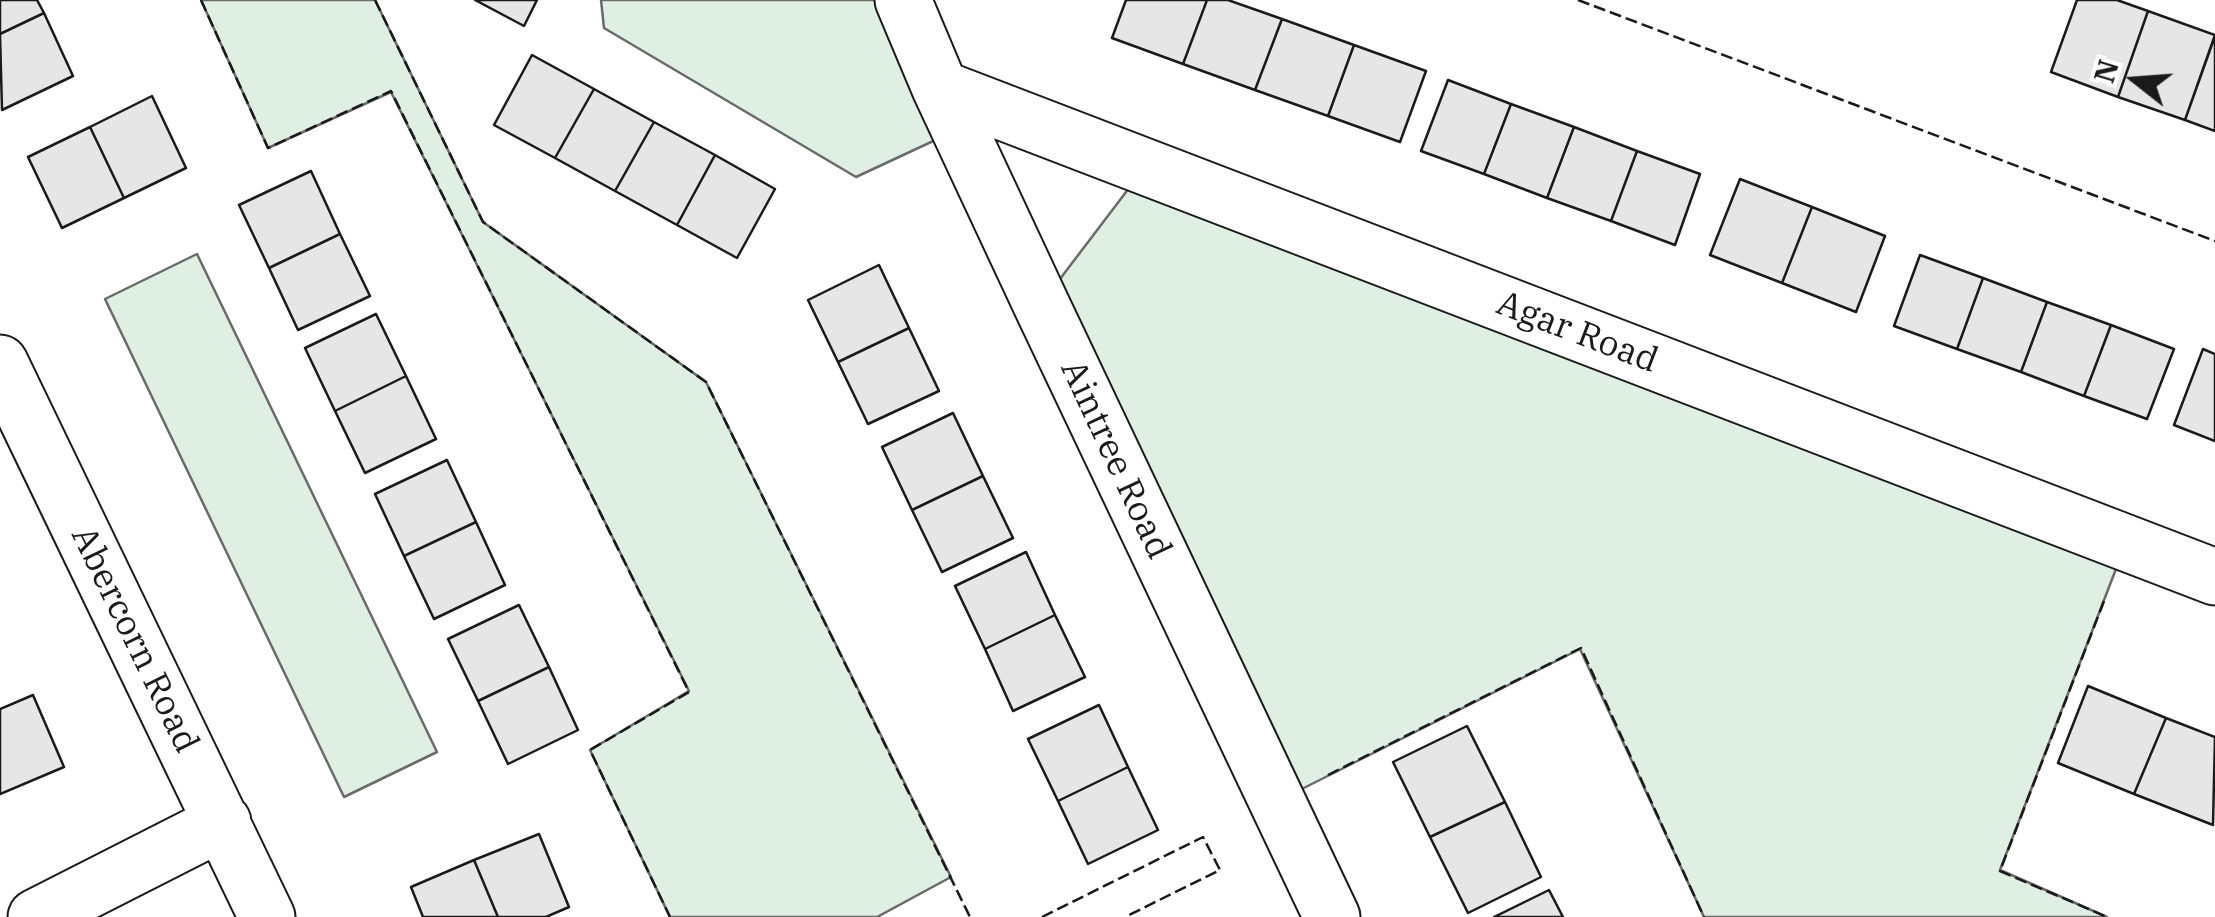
<!DOCTYPE html>
<style>
body{margin:0}
#map{position:relative;width:2215px;height:917px;overflow:hidden;background:#fff;font-family:"IBM Plex Serif",serif}
canvas{display:block}
.north{position:absolute;left:2085px;top:30px;width:100px;height:100px;-webkit-text-stroke:8px #fff;paint-order:stroke;rotate:287deg;font-size:28px;font-weight:700;line-height:40px;text-align:center;color:#1a1a1a}
.north::after{content:'';display:block;margin:auto;width:35px;height:45px;background:#1a1a1a;clip-path:polygon(50% 0,100% 100%,50% 72%,0 100%)}
</style>
<div id="map">
<canvas width="2215" height="917"></canvas>
<div class="north">N</div>
</div>
<script>
const ctx = document.querySelector('canvas').getContext('2d');
ctx.lineJoin = 'round';
function paint(path, color) {
  ctx.fillStyle = color;
  ctx.fill(path, 'evenodd');
}
function strokePath(path, color, width, dash) {
  ctx.strokeStyle = color;
  ctx.lineWidth = width;
  ctx.lineCap = dash ? 'butt' : 'round';
  ctx.setLineDash(dash || []);
  ctx.stroke(path);
}
function label(font, color, halo, rows, align = 'center') {
  ctx.font = font + ' "IBM Plex Serif",serif';
  ctx.lineWidth = 8;
  ctx.setLineDash([]);
  ctx.textBaseline = 'middle';
  ctx.strokeStyle = halo;
  ctx.fillStyle = color;
  for (const [text, x, y, turn = 0] of rows) {
    ctx.save();
    ctx.translate(x, y);
    ctx.rotate((+turn || 0) * Math.PI / 180);
    ctx.textAlign = isNaN(turn) ? turn : align;
    if (halo) ctx.strokeText(text, 0, 0);
    ctx.fillText(text, 0, 0);
    ctx.restore();
  }
}
const green = new Path2D(`
 M201 0H375L483 222 706 382 951 877 877 917H670L590 750 689 691 391 92 268 148Z
 M601 0H903L959 129 856 177 604 28Z
 M1145 167 2126 543 2000 870 2107 917H1704L1580 649 1276 802 1041 304Z
 M197 254 437 752 344 797 105 299Z`);
paint(green, '#e0efe3');
strokePath(green, '#6a6a6a', 2.5);
const building = new Path2D(`
 M0 0H37L44 13 0 34Z
 M475 0H537L524 26Z
 M1126 0H1207L1183 64 1112 38Z
 M1207 0H1228L1282 19 1255 90 1183 64Z
 M2077 0H2117L2148 11 2118 97 2051 72Z
 M2148 11 2215 35 2185 120 2118 97Z
 M44 13 73 76 2 110 0 34Z
 M1282 19 1354 45 1328 116 1255 90Z
 M2215 36V131L2185 120Z
 M1354 45 1426 71 1400 142 1328 116Z
 M532 55 594 89 555 158 494 125Z
 M1448 80 1511 104 1484 174 1421 151Z
 M594 89 654 122 615 191 555 158Z
 M152 96 186 168 124 198 90 127Z
 M1511 104 1574 127 1547 198 1484 174Z
 M654 122 715 155 677 225 615 191Z
 M90 127 124 198 62 228 28 157Z
 M1574 127 1637 151 1611 221 1547 198Z
 M1637 151 1700 174 1675 245 1611 221Z
 M715 155 775 189 737 258 677 225Z
 M311 171 340 234 269 268 239 205Z
 M1740 179 1812 207 1782 283 1710 255Z
 M1812 207 1885 236 1856 312 1782 283Z
 M340 234 370 296 298 330 269 268Z
 M1920 255 1983 278 1957 349 1894 326Z
 M879 265 909 328 838 362 808 300Z
 M1983 278 2047 302 2021 372 1957 349Z
 M2047 302 2111 325 2084 396 2021 372Z
 M376 314 406 376 335 411 305 348Z
 M2111 325 2174 349 2147 419 2084 396Z
 M909 328 939 391 868 424 838 362Z
 M2203 349 2215 354V441L2174 425Z
 M406 376 436 439 365 473 335 411Z
 M953 413 983 476 912 510 882 447Z
 M447 460 476 522 404 556 375 494Z
 M983 476 1013 538 942 572 912 510Z
 M476 522 505 585 434 619 404 556Z
 M1026 552 1055 615 985 649 955 586Z
 M519 605 549 667 478 701 448 639Z
 M1055 615 1085 677 1013 711 985 649Z
 M549 667 578 730 508 764 478 701Z
 M2088 686 2166 718 2134 794 2058 763Z
 M33 695 64 767 0 794V709Z
 M1099 705 1128 767 1058 801 1028 739Z
 M2166 718 2215 737 2213 825 2134 794Z
 M1467 726 1505 802 1430 837 1393 762Z
 M1128 767 1158 830 1088 864 1058 801Z
 M1505 802 1541 877 1468 913 1430 837Z
 M539 834 569 907 546 917H498L474 860Z
 M474 860 498 917H423L411 887Z
 M1549 890 1563 917H1494Z`);
paint(building, '#e6e6e6');
strokePath(building, '#1a1a1a', 2.5);
const minor = new Path2D(`
 M903 0 940 88 1041 304 1332 917
 M940 88 2215 577
 M0 363 267 917
 M36 917 223 822`);
strokePath(minor, '#1a1a1a', 59);
strokePath(minor, '#fff', 55);
strokePath(new Path2D(`
 M201 0 268 148 391 91 689 692 590 750 670 917
 M375 0 483 222 706 382 970 917
 M1578 0 2215 241
 M2104 601 2000 871 2107 917
 M1328 775 1581 648 1704 917
 M1042 917 1203 837 1220 870 1125 917`), '#1a1a1a', 2.5, [12, 5]);
label('35px', '#1a1a1a', '#fff', [
 ["Agar Road",1577,333,21],
 ["Aintree Road",1115,460,65],
 ["Abercorn Road",134,640,64]
]);
</script>
